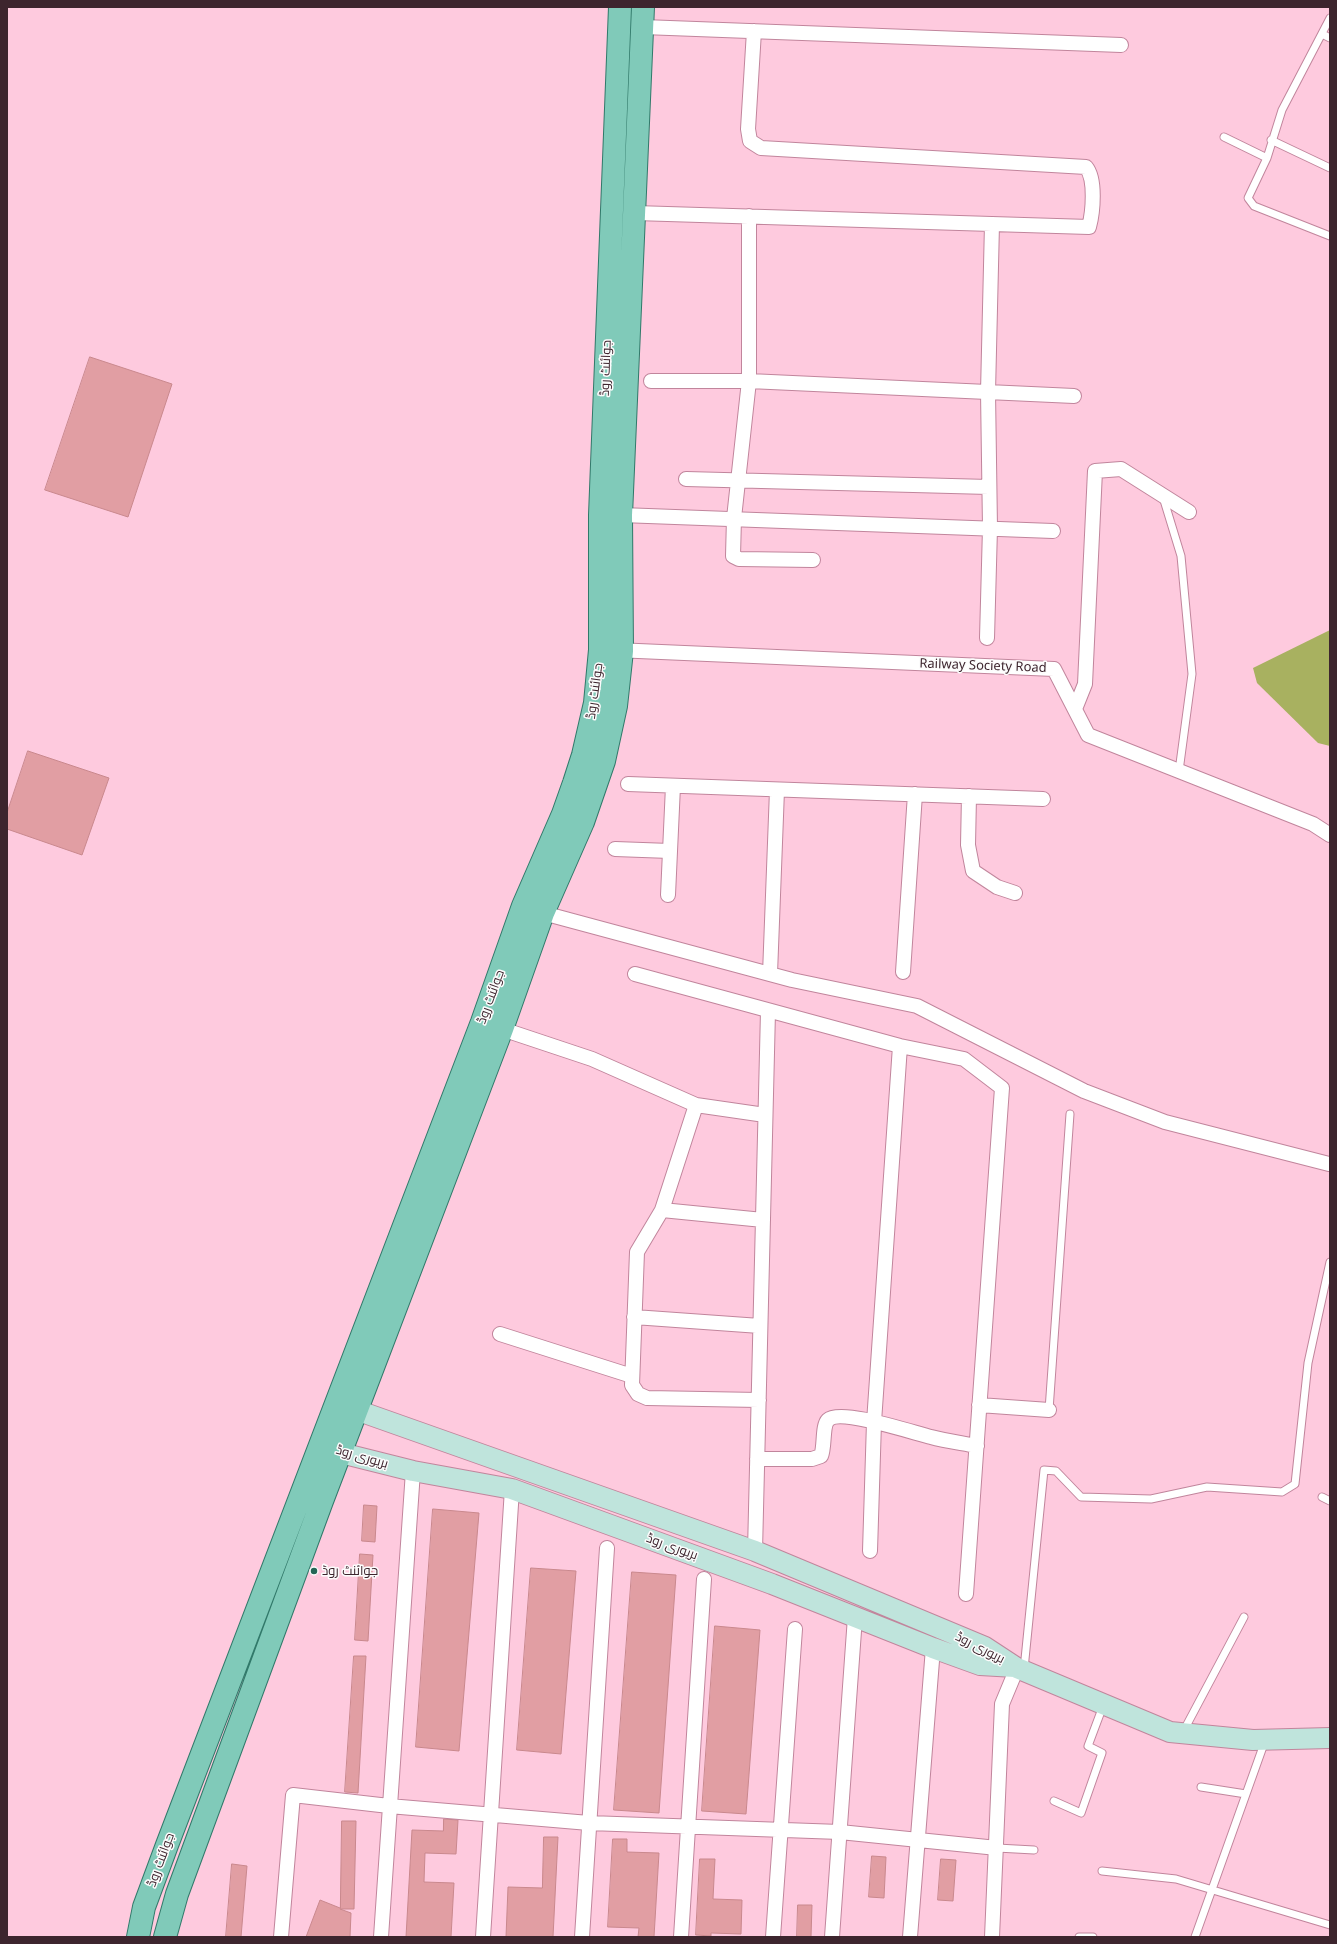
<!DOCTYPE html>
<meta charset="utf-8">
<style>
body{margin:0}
#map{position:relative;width:1337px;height:1944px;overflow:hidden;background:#fecade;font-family:"Noto Sans",sans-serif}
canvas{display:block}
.frame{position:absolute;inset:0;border:8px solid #3d252e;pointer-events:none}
</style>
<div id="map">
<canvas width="1337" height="1944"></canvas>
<div class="frame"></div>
</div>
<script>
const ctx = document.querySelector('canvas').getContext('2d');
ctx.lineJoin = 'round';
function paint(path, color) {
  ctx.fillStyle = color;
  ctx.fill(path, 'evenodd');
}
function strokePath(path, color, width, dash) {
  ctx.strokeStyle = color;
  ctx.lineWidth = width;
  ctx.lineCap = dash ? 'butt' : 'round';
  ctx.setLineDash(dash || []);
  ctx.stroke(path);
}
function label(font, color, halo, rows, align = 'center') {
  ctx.font = font + ' "Noto Sans",Cairo,sans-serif';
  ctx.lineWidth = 3;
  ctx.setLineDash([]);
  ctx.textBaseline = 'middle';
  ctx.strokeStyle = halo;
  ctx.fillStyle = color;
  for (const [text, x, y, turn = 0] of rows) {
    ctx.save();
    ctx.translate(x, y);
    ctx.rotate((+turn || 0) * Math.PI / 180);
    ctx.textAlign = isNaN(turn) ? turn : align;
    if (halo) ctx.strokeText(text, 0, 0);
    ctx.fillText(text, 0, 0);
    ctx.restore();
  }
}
paint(new Path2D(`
 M1330 630V746L1318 743 1257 683 1253 668Z`), '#a8b160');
const building = new Path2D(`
 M90 357 172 384 128 517 45 490Z
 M28 751 109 778 82 855 7 829V813Z
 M364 1505 377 1506 375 1542 362 1541Z
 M433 1509 479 1513 459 1751 416 1747Z
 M360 1554 373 1555 368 1641 355 1640Z
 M531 1568 576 1571 561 1754 517 1750Z
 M632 1572 676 1575 659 1813 614 1810Z
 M715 1626 760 1630 746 1814 702 1811Z
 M354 1656H366L358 1793 345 1792Z
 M444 1819 458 1820 456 1854 425 1853 424 1882 454 1883 451 1937H406L412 1830 443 1831Z
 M342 1821H356L354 1909H340L351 1913 350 1937H306L320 1900 340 1908Z
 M544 1837H558L553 1937H506L508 1887 542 1888Z
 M613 1839H627V1852L659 1853 654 1937H638L639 1928 608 1927Z
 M872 1856 886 1857 884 1898 869 1897Z
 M700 1859H715L713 1899 742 1900 741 1934 711 1933V1936L696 1935Z
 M941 1859 956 1860 953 1901 938 1900Z
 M232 1864 247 1866 241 1937H226Z
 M798 1905H812L811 1937H797Z`);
paint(building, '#e19ea3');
strokePath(building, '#c9888d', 1);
const service = new Path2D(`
 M1330 18 1282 110 1267 158 1248 198 1254 206 1330 236
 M1322 34 1330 38
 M1224 137 1267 158
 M1271 140 1330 168
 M1163 497 1181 556 1192 674 1179 771
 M1049 1410 1070 1114
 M1322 1497 1330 1501
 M1024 1669 1044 1470 1056 1471 1081 1497 1151 1499 1207 1487 1282 1492 1295 1484 1308 1363 1330 1262
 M1183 1732 1244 1617
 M1201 1787 1246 1794
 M1054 1801 1081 1813 1102 1753 1088 1746 1103 1706
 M997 1848 1034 1850
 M1102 1871 1176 1879 1330 1925
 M1079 1937H1093
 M1195 1937 1265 1741`);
const minor = new Path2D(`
 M643 27 1121 45
 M635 213 1089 227C1093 212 1096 179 1086 167L761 148 750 141 748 129 754 31
 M749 216V381L734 518 733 556 739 559 813 560
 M651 381H749L1074 396
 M686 479 989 487
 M621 515 1053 531
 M987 638 990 528 988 392 992 224
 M615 650 1054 669 1088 735 1313 824 1330 835
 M1075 709 1085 684 1095 471 1121 469 1189 512
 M628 784 1043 799
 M969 796 968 845 973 871 997 887 1015 893
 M615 849 670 851
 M668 895 673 786
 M543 913 792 980 917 1006 1084 1091 1165 1122 1329 1164
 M903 972 915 794
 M635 974 900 1046 964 1059 1002 1088 966 1594
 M770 974 777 790
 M502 1029 592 1059 696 1105 765 1115
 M696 1105 662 1210 637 1252 632 1385 638 1394 647 1398 759 1400
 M662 1210 763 1220
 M634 1317 760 1326
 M500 1334 632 1376
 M979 1405 1049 1410
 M757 1459H812L821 1456C825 1447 822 1426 828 1420 840 1408 914 1433 931 1437 946 1441 962 1443 977 1446
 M755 1551 768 1011
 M870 1551 874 1422 900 1046
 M281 1937 293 1795 389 1806 589 1823 840 1832 997 1848
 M381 1937 413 1471
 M483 1937 512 1489
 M582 1937 607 1548
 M681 1937 704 1579
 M773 1937 795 1629
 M832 1937 855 1617
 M910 1937 933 1648
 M992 1937 1002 1704 1017 1668`);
const secondary = new Path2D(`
 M342 1405 755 1551 985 1647 1017 1668 1170 1732 1253 1740 1330 1738
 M326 1447 341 1453 413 1471 512 1489 772 1584 933 1648 980 1665 1015 1667`);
const primary = new Path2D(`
 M138 1937 144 1907 167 1845 482 1022 523 906 563 814 574 783 583 755 595 703 600 650V515L620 7
 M165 1937 177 1894 322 1501 502 1029 543 913 583 822 604 761 616 706 622 651 621 515 643 7`);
strokePath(service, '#c1859c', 9);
strokePath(minor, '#c1859c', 16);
strokePath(secondary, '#c1859c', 22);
strokePath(primary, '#31796a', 24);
strokePath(service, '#fff', 7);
strokePath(minor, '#fff', 14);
strokePath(secondary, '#bfe4dc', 20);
strokePath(primary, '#80cab9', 22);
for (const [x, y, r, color] of [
 [314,1571,4,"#246656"]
]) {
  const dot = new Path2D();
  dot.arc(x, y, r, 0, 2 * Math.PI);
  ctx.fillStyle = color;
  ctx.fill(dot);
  strokePath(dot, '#fcfcfc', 1.5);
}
label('13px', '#3d252e', '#fcfcfc', [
 ["جوائنٹ روڈ",606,368,-88],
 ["Railway Society Road",983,666,2],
 ["جوائنٹ روڈ",595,691,-82],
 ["جوائنٹ روڈ",491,997,-70],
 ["بریوری روڈ",362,1457,16],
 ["بریوری روڈ",672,1547,20],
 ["بریوری روڈ",980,1648,27],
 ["جوائنٹ روڈ",161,1860,-70]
]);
label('13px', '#3d252e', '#fcfcfc', [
 ["جوائنٹ روڈ",322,1571]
], 'left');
</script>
